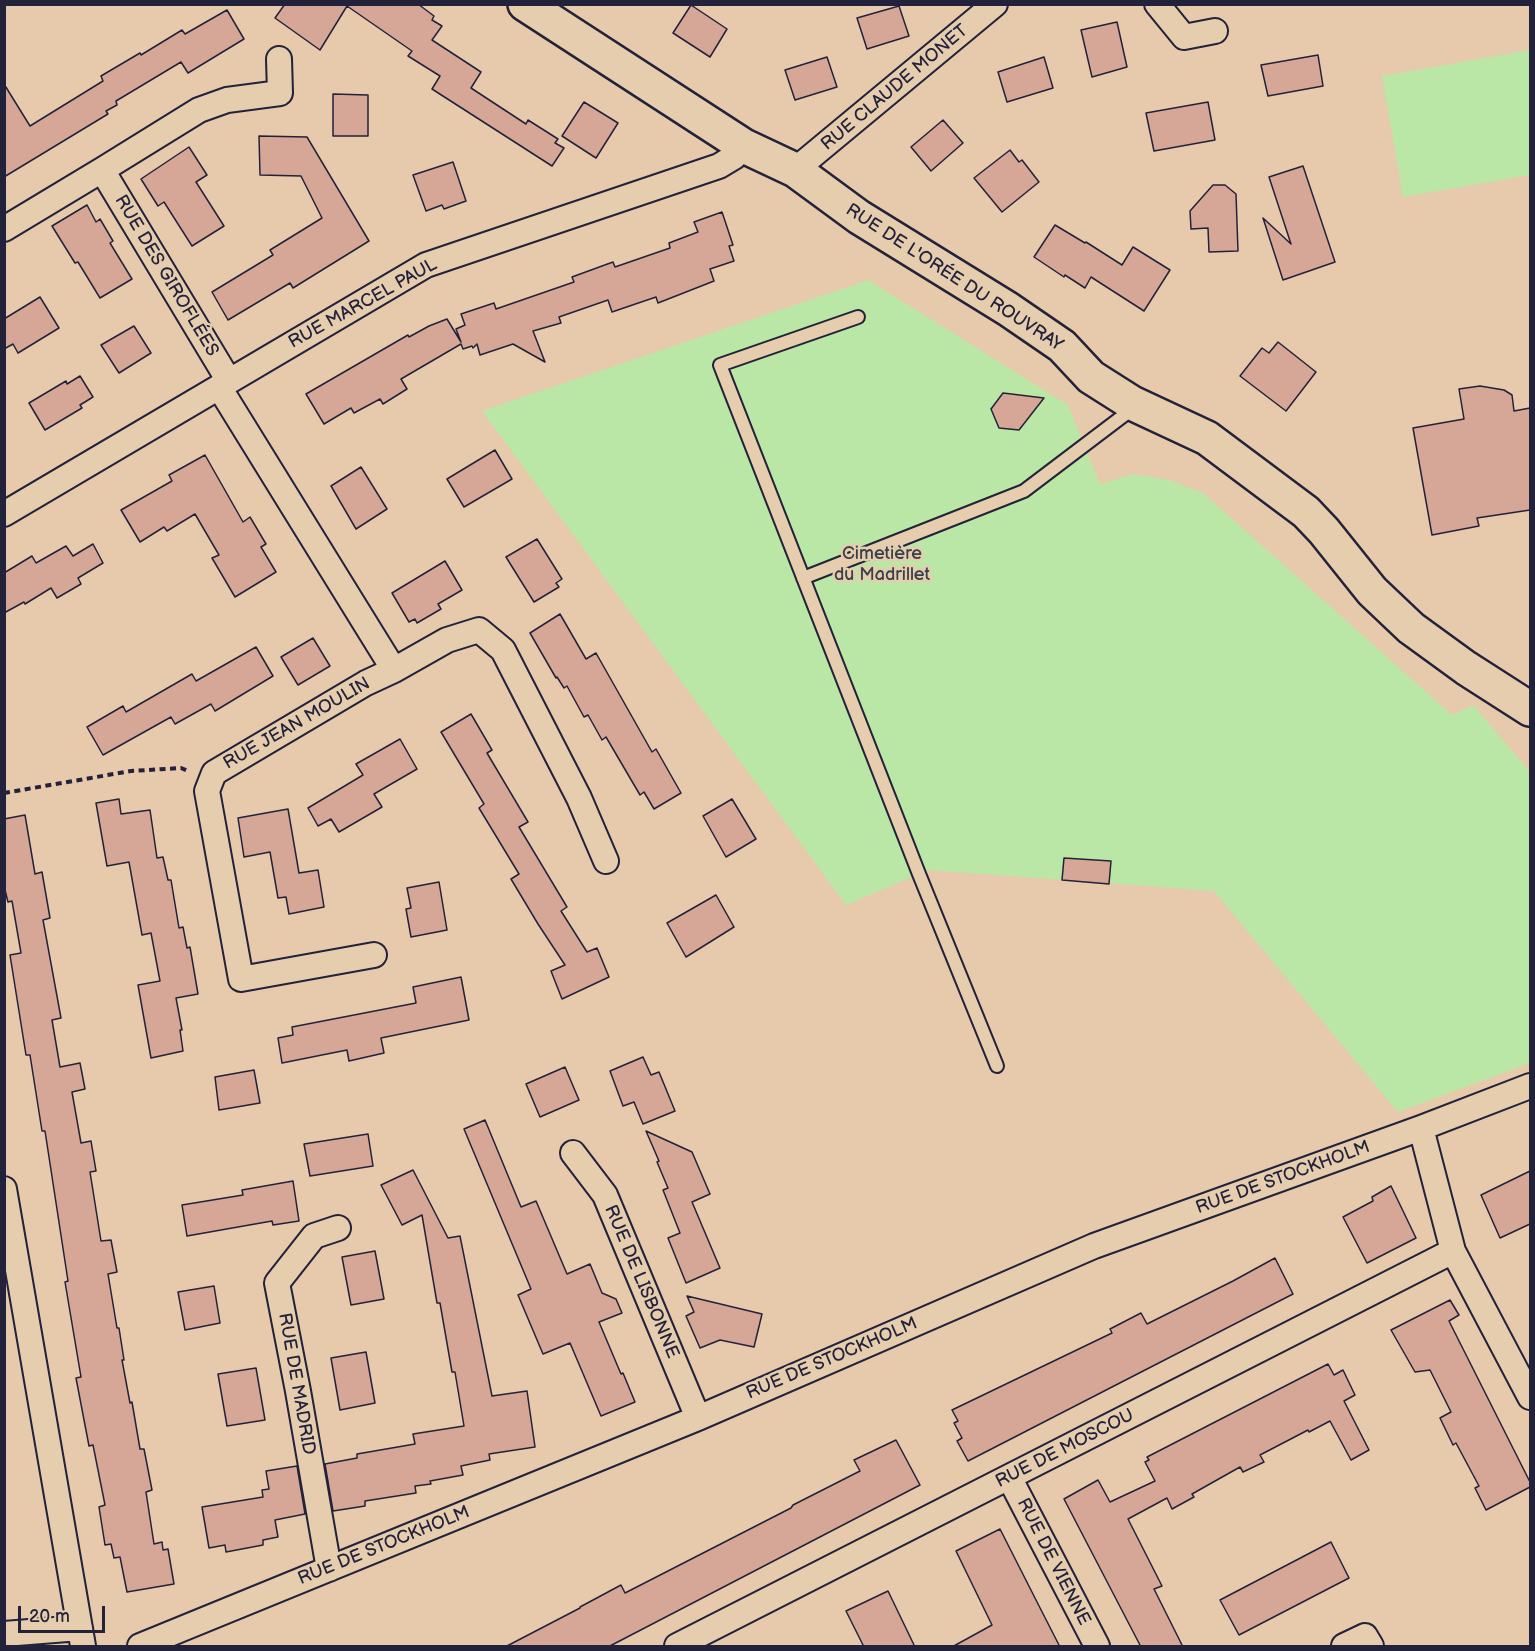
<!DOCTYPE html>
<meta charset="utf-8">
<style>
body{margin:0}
#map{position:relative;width:1535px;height:1651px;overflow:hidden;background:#e7c9ac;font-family:"Balsamiq Sans",sans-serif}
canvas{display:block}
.frame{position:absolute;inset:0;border:6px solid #22223b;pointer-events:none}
.scale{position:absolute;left:18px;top:1606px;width:87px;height:27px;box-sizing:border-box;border:3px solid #22223b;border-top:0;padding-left:8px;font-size:18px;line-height:21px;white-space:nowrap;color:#22223b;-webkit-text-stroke:4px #e5cdae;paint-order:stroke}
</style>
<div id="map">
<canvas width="1535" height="1651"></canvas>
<div class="frame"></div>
<div class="scale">20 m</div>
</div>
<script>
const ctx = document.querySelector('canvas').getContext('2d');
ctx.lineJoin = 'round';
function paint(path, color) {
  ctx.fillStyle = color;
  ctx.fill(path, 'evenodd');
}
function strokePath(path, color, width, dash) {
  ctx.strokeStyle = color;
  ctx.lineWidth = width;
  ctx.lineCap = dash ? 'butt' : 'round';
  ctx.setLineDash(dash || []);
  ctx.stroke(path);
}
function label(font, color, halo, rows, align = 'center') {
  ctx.font = font + ' "Balsamiq Sans",sans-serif';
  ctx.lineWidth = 5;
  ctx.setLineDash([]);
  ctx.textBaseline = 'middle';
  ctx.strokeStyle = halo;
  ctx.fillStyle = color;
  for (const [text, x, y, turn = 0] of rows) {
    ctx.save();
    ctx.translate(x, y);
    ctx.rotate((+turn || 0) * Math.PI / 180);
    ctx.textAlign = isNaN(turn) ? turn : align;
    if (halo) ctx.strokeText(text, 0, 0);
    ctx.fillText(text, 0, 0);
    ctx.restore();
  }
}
paint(new Path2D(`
 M1530 50V175L1403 197 1382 76Z
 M868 280 1068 405 1100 484 1134 474 1169 480 1203 493 1452 715 1473 705 1530 772V1063L1398 1112 1214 891 928 870 846 905 482 411Z`), '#bae7a5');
const building = new Path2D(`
 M285 4H418L434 16 432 20 442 26 432 40 481 72 471 88 526 124 528 120 558 139 555 143 564 148 552 166 432 89 440 76 408 56 412 51 347 6 320 50 275 18Z
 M691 5 727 29 710 57 673 33Z
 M899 6 909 36 867 49 857 18Z
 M227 10 244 39 188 73 181 62 116 101 117 105 106 111 108 114 4 177V84L30 126 103 81 101 76 140 53 141 55 182 30 185 34Z
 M1117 22 1127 67 1092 77 1081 30Z
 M1318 55 1323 86 1268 96 1261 65Z
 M827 57 837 87 795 100 785 70Z
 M1044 57 1053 88 1007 102 998 72Z
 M333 94 368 95V136H333Z
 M584 102 618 123 596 158 562 136Z
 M1208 102 1215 140 1154 151 1146 113Z
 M943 120 963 143 931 171 911 147Z
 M259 136 307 137 369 241 293 288 290 283 228 320 212 292 273 255 270 250 322 218 301 176 260 175Z
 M189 147 207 175 196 182 224 226 192 246 164 202 158 206 141 179Z
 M1010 150 1019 162 1022 160 1039 182 1002 212 974 178Z
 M453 162 466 201 444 209 442 205 426 211 413 175Z
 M1303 166 1335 262 1283 280 1263 218 1291 244 1269 177Z
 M1213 185H1225L1236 194 1238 251 1209 252 1208 228 1191 229 1190 211Z
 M87 205 96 222 100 219 113 241 110 243 132 279 100 298 78 262 75 263 52 226Z
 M722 212 733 245 729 246 734 261 710 269 714 281 658 303 656 297 612 312 608 300 559 317 561 323 533 331 545 362 513 344 480 355 477 344 473 348 472 346 463 349 461 344 401 379 407 389 383 404 380 399 354 413 351 408 324 424 306 394 408 335 409 337 429 326 447 319 461 342 456 329 465 325 461 314 494 303 496 309 574 282 572 277 613 262 615 267 670 248 669 243 698 232 694 222Z
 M1055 225 1085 243 1086 242 1122 265 1133 247 1170 270 1144 311 1091 277 1085 288 1065 275 1064 277 1034 257Z
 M40 297 59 328 18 353 13 344 4 349V319Z
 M134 326 151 353 119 373 101 345Z
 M1278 342 1316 372 1286 411 1240 376 1262 348 1269 353Z
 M80 376 93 397 80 405 82 408 45 430 29 403 66 381 67 384Z
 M1480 386 1504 390 1512 395 1514 411 1530 408V510L1477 518 1479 526 1432 535 1413 428 1464 419 1459 389Z
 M1003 393 1044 398 1019 430 999 428 991 409Z
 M495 450 512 479 464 507 447 479Z
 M205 455 243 522 250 517 266 544 261 547 276 572 235 597 212 558 219 555 195 514 167 531 164 527 140 542 121 510 172 481 169 475Z
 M361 467 387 509 356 529 331 486Z
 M537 539 562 579 556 583 559 587 534 602 506 557Z
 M93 544 103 563 78 578 81 584 57 598 51 588 25 604 24 602 4 613V573L32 556 36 563 66 546 73 556Z
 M445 561 462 590 438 604 441 609 417 623 415 619 409 622 392 593Z
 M560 614 586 659 596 653 652 752 656 749 681 793 654 809 644 792 640 795 606 737 602 740 588 715 584 717 567 686 564 688 557 677 556 678 530 633Z
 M313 638 330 666 298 685 281 657Z
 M256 647 273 676 215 711 211 704 175 724 171 717 103 755 87 727 123 706 126 712 192 674 196 681Z
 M471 714 492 750 487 753 528 822 519 827 567 907 561 911 587 952 597 948 609 977 562 999 551 971 565 965 538 924 511 879 519 874 479 808 484 804 441 732Z
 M400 739 417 769 374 794 382 807 339 832 331 819 318 826 308 808 363 775 356 764Z
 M119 799 121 814 150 810 157 858 163 857 168 880H171L179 928 183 927 187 948 190 947 198 994 176 998 182 1030H180L183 1051 151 1058 138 985 160 981 151 933 142 935 129 862 107 866 96 803Z
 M732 799 756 839 726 857 703 816Z
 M288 809 299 873 318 870 324 907 289 914 286 897 278 898 270 852 244 857 238 818Z
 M25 815 35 874 42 872 50 918 43 920 61 1018 52 1020 60 1067 80 1063 85 1089 72 1092 81 1143 91 1141 96 1171 90 1172 101 1241 111 1240 117 1272 108 1274 117 1328H119L124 1360H122L130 1403 132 1402 140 1449H144L152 1490 146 1492 154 1544 162 1542 163 1550 168 1549 174 1584 127 1592 120 1557 114 1558 111 1544 105 1545 99 1507 105 1505 93 1445 89 1446 76 1378 81 1377 65 1282 68 1281 45 1131H42L30 1055H26L10 955 21 953 12 901 8 902 4 886V819Z
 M1064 858 1111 861 1109 884 1062 880Z
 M439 882 447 930 411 937 406 909 411 908 407 888Z
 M716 895 734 927 686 957 667 923Z
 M461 977 469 1020 381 1038 384 1053 349 1061 347 1050 282 1063 278 1038 293 1035 292 1027 416 1003 413 987Z
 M643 1057 651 1075 659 1072 675 1111 643 1124 634 1102 623 1106 610 1071Z
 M565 1067 579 1100 540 1117 526 1084Z
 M254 1070 260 1103 219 1110 215 1077Z
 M485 1120 521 1207 536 1201 567 1274 590 1264 602 1293 616 1299 622 1313 599 1322 621 1374 623 1373 635 1402 601 1416 570 1343 543 1354 518 1295 531 1289 464 1129Z
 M646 1131 692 1152 710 1194 692 1202 720 1268 686 1283 668 1238 680 1233 663 1190 668 1188 657 1162 659 1161Z
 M368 1134 373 1166 310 1176 304 1144Z
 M413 1170 448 1238 460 1236 492 1396 527 1391 535 1447 489 1454 490 1460 461 1466 463 1475 430 1481 431 1484 415 1486 416 1493 365 1501V1506L333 1511 325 1464 357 1458V1454L415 1444 413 1434 464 1426 455 1372H452L440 1303H437L422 1215 402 1225 381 1185Z
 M1530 1171V1224L1500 1238 1481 1195Z
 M293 1181 299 1221 273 1225 272 1221 187 1236 182 1205 243 1195 242 1190Z
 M1391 1186 1416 1238 1367 1263 1343 1217 1373 1201 1372 1197Z
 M375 1251 384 1299 351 1305 342 1257Z
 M1275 1258 1293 1294 968 1461 957 1441 962 1438 954 1423 958 1421 952 1410 1112 1333 1110 1329 1141 1313 1147 1324 1233 1281Z
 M214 1286 220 1323 185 1330 178 1292Z
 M687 1296 762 1314 754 1347 720 1340 700 1348 686 1316 694 1312Z
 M1450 1300 1459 1315 1449 1321 1530 1482V1487L1486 1510 1475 1488 1479 1486 1456 1443 1453 1445 1440 1418 1451 1412 1430 1370 1415 1372 1391 1330Z
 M366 1352 375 1403 340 1410 331 1358Z
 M1328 1364 1334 1375 1343 1370 1355 1395 1344 1401 1369 1450 1351 1460 1330 1421 1309 1432 1308 1430 1260 1455 1264 1462 1243 1472 1240 1467 1192 1494 1194 1497 1172 1509 1167 1498 1128 1519 1162 1586 1154 1589 1183 1647H1141L1064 1499 1098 1480 1110 1502 1155 1481 1145 1462 1149 1460 1147 1457Z
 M256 1368 265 1420 227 1426 218 1374Z
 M896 1440 920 1485 608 1647H505L580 1608V1607L621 1585 625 1593 791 1508 793 1505 860 1471 854 1460Z
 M297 1466 305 1514 275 1520 278 1537 263 1540V1545L226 1552 225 1545 209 1548 202 1507 263 1497 262 1490 269 1489 266 1471Z
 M1000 1529 1036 1600 1060 1647H952L992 1625 956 1551Z
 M1331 1542 1349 1578 1239 1635 1220 1600Z
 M888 1591 915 1647H864L846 1611Z`);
paint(building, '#d6a696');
strokePath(building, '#22223b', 1.5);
const lane = new Path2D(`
 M858 317 720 365 919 874 997 1066
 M803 578 1024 491 1123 416 1131 403`);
const street = new Path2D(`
 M1157 4 1184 37 1215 31
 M102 170 229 381
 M795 170 995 4
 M4 229 102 170 199 110 227 100 280 93 279 59
 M219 387 394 670 366 683 214 773 207 791 241 979 374 955
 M4 514 426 265 719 166 734 157 744 146
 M394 670 447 640 479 630 503 650 579 798 606 861
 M1421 1128 1453 1251 1530 1397
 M573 1153 605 1195 698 1418
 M4 1189 83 1646
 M1009 1477 1097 1646
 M329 1569 298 1391 277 1283 314 1236 338 1228
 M4 1634 80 1628
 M140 1646 698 1418 1094 1246 1421 1128 1530 1086
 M677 1646 1453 1251
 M1344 1646 1365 1636 1371 1646`);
const secondary = new Path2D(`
 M525 4 744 146 795 170 859 217 1008 309 1062 346 1091 377 1132 403 1207 438 1306 512 1324 531 1372 591 1411 628 1466 668 1530 709`);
strokePath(lane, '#22223b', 16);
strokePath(street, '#22223b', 28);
strokePath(secondary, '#22223b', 38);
strokePath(new Path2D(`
 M4 793 131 771 181 768 188 771`), '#22223b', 4, [6, 4.5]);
strokePath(lane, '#e5cdae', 12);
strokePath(street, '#e5cdae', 24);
strokePath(secondary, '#e5cdae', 33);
label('18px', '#22223b', '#e5cdae', [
 ["RUE CLAUDE MONET",895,88,-40],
 ["RUE DES GIROFLÉES",166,276,59],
 ["RUE DE L'ORÉE DU ROUVRAY",954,278,33],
 ["RUE MARCEL PAUL",363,304,-29],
 ["RUE JEAN MOULIN",297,724,-30],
 ["RUE DE STOCKHOLM",1283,1178,-20],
 ["RUE DE LISBONNE",641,1282,67],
 ["RUE DE STOCKHOLM",832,1359,-23],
 ["RUE DE MADRID",296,1384,80],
 ["RUE DE MOSCOU",1065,1449,-27],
 ["RUE DE STOCKHOLM",384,1546,-22],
 ["RUE DE VIENNE",1053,1562,63]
]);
label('18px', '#39404b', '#e5cdae', [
 ["Cimetière",882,554],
 ["du Madrillet",882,575]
]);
</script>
